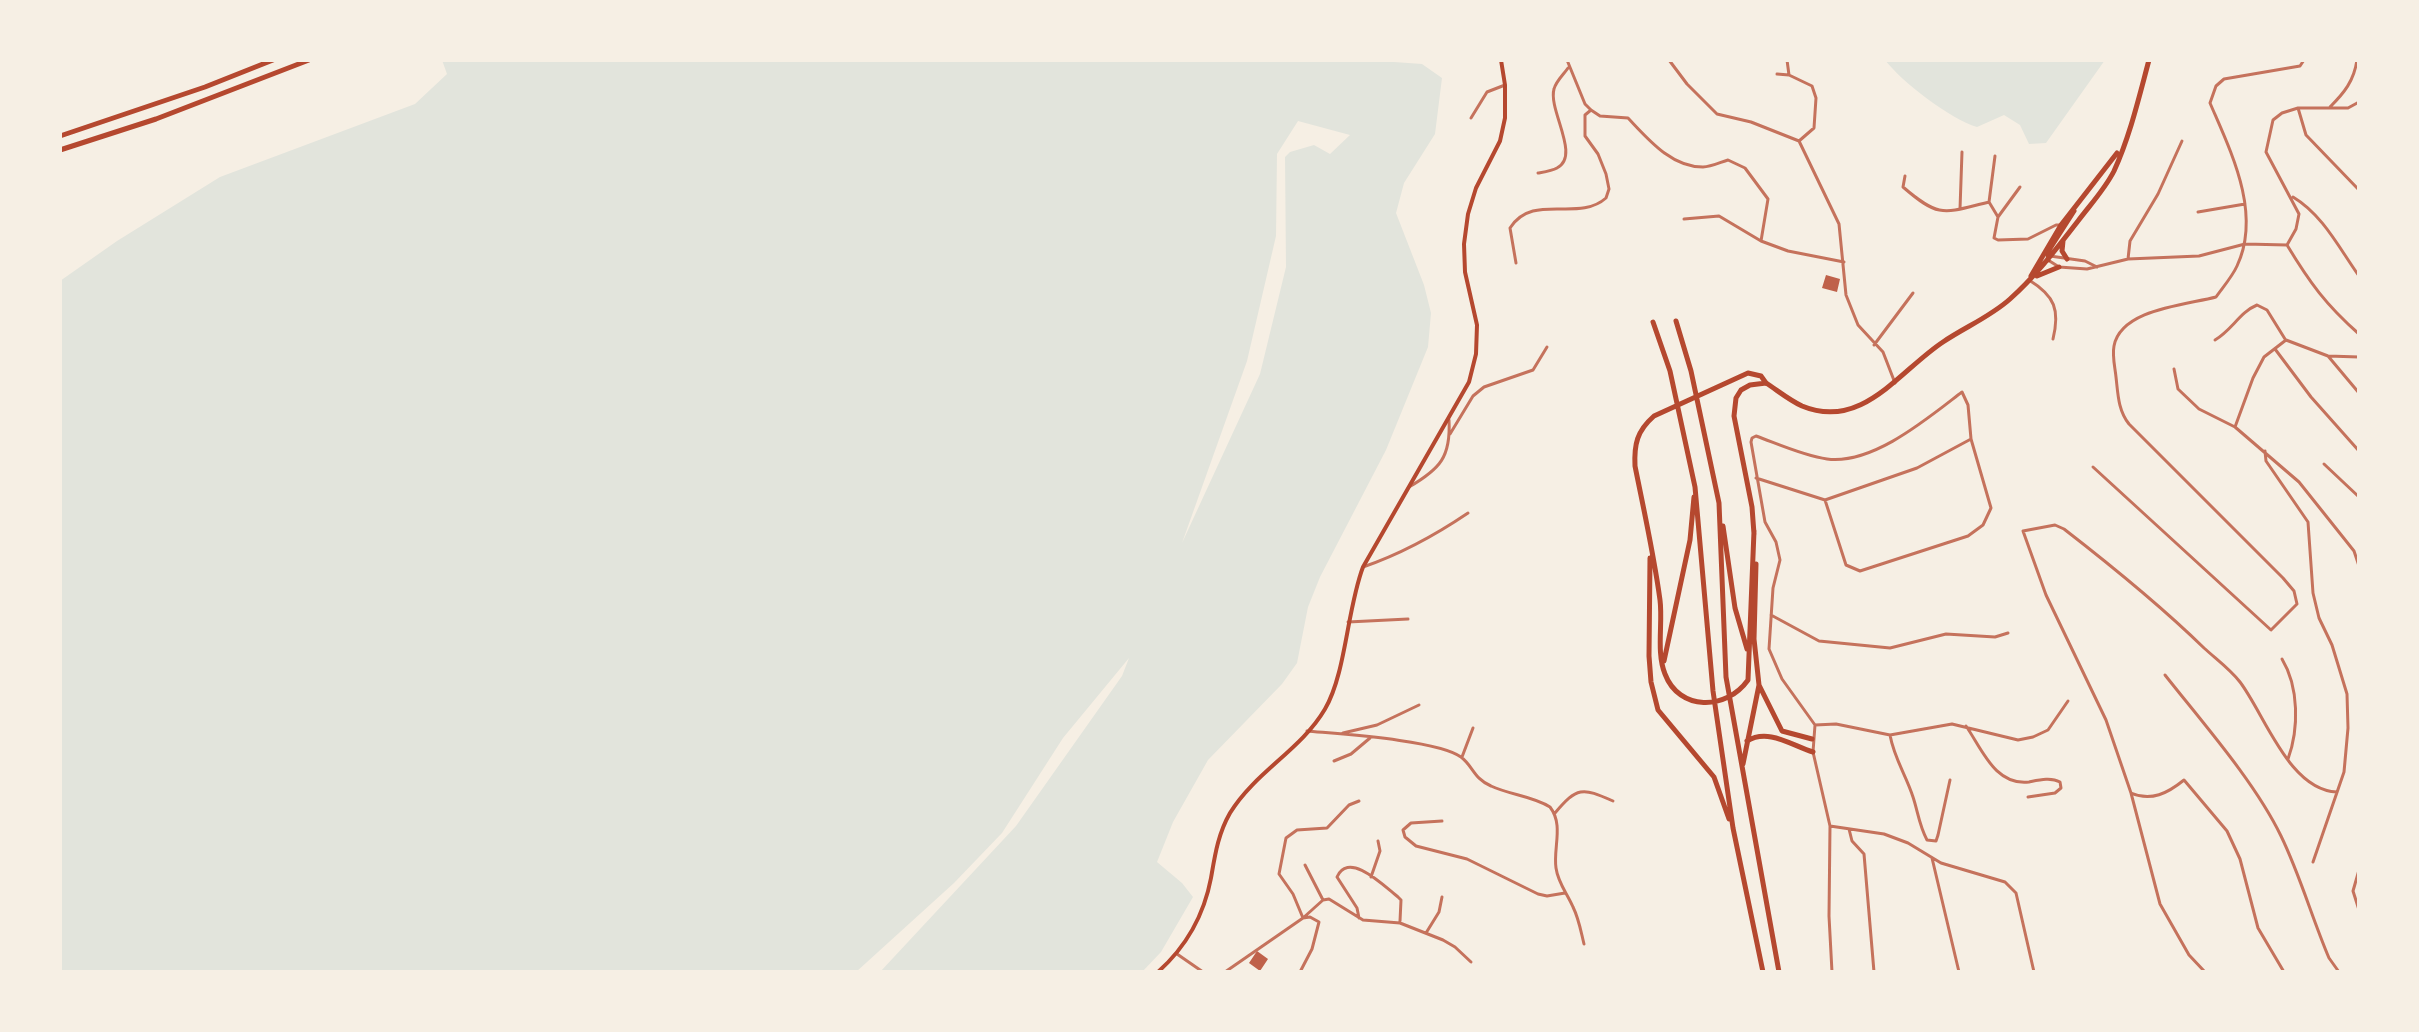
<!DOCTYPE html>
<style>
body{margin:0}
#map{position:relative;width:2419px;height:1032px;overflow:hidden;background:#f6efe4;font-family:"Source Sans 3",sans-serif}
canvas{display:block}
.frame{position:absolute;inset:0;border:62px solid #f6efe4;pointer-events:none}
</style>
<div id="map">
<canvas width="2419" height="1032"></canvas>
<div class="frame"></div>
</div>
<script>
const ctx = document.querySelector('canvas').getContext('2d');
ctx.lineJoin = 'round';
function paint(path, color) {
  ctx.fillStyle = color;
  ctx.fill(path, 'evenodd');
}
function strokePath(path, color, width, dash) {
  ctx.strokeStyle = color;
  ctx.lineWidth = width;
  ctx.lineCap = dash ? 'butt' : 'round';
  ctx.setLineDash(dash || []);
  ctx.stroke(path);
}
paint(new Path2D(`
 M442 60H1366L1422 64 1442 78 1435 134 1404 183 1396 213 1424 285 1431 313 1428 347 1386 450 1320 577 1308 607 1297 663 1282 684 1208 760 1173 822 1157 862 1182 883 1193 897 1161 952 1142 972H880L1016 826 1122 676 1129 658 1063 738 1002 833 954 883 856 972H60V281L117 241 220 177 415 104 447 74ZM1298 121 1350 135 1330 154 1314 145 1290 152 1285 157 1286 267 1260 374 1182 543 1247 361 1276 236 1277 154Z
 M1885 60H2105L2046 143 2029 144 2020 125 2004 115 1977 127C1950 119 1902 82 1885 60Z`), '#e2e4dc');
paint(new Path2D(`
 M1826 275 1840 279 1837 292 1822 288Z
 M1257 951 1268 959 1260 971 1249 963Z`), '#bf614a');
strokePath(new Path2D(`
 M1567 60 1585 104 1591 110 1600 116 1628 118C1648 139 1671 167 1703 167 1711 167 1721 162 1728 160L1745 168 1768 199 1761 241 1788 251 1844 262
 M1669 60 1687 84 1717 114 1751 122 1799 141 1839 224 1846 295 1858 325 1883 352 1895 383
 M1787 60 1789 75
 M1777 74 1789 75 1812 86 1816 98 1814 128 1799 141
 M2330 107C2344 93 2354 81 2357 60
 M2298 108 2306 135 2359 190
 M1471 118 1487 92 1505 85
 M1538 173C1544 172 1552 171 1557 168 1581 156 1548 110 1554 89 1556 81 1564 74 1568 68
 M1905 176 1903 187C1940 219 1944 213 1989 202L1998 217 1994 238 1998 240 2028 239 2056 225H2061
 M2293 197C2323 215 2339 248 2359 276
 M1989 202 1995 156
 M1960 209 1962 152
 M2198 212 2245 204
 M1998 217 2020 187
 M1684 219 1719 216 1761 241
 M2287 245 2296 229 2299 214 2266 152 2273 120 2282 113 2298 108H2348L2359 102
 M2050 256 2085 261 2097 267
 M2128 259 2130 241 2158 194 2182 141
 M2048 260 2059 267 2087 269 2128 259 2199 256 2245 244 2287 245C2310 283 2326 305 2359 334
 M1516 263 1510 228C1533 192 1578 223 1606 198L1609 189 1606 174 1598 154 1585 136V115L1591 110
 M2029 280C2055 296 2060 310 2053 339
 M2215 340C2232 330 2240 312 2257 305L2267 310 2285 339
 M1874 345 1913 293
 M2275 349 2311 397 2359 451
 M2328 356 2359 393
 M2359 357 2328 356 2286 340 2264 357 2253 378 2235 427 2299 482 2354 551 2359 566
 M2174 369 2178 389 2199 409 2235 427
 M1450 434 1473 396 1484 387 1533 370 1547 347
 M2265 451 2266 461 2308 522 2313 593 2319 618 2332 645 2347 694 2348 728 2344 772 2313 862
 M2324 464 2359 497
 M2093 467 2271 630 2297 604 2294 591 2283 578 2129 424C2118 410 2118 394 2116 377 2115 367 2112 356 2114 346 2121 309 2186 305 2216 297 2223 287 2232 277 2237 266 2262 213 2231 152 2210 103L2216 86 2224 79 2300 66 2304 60
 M1756 478 1825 500 1917 468 1971 439
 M1409 487C1440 469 1451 457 1449 420
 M1825 500 1846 565 1860 571 1968 536 1983 525 1991 508 1971 439 1968 405 1962 392C1928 418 1873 465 1827 459 1804 456 1778 444 1756 436L1752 438 1751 442 1765 522 1776 542 1780 560 1773 588 1769 649 1782 679 1815 725 1813 752 1830 826 1829 916 1832 972
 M1363 567C1401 554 1434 536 1468 513
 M1771 615 1819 641 1890 648 1946 634 1995 637 2008 633
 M1348 622 1408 619
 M2282 659C2299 687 2299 729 2288 759
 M2165 675C2202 722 2255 782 2281 836 2300 875 2312 918 2329 958L2339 972
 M1815 725 1836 724 1890 735 1952 724 2018 740 2033 737 2048 730 2068 701
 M1966 726C1982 749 1995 786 2029 782 2039 780 2051 777 2060 782L2061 788 2055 793 2028 797
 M1307 731C1339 734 1438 740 1461 757 1473 766 1474 779 1491 786 1510 795 1533 796 1550 807 1564 825 1553 848 1556 868 1558 883 1567 893 1573 907 1579 919 1581 932 1584 944
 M1343 733 1377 725 1419 705
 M1890 735C1894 758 1906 775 1913 797 1918 812 1919 825 1927 840L1936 841 1938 835 1950 780
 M1462 757 1473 728
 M1334 761 1351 754 1370 738
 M2131 793C2151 802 2168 793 2184 780L2227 831 2240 859 2258 928 2284 972
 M1555 813C1577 787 1582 787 1613 801
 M1442 821 1411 823 1403 830 1405 837 1416 846 1467 859 1538 894 1547 896 1565 893
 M1830 826 1884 834 1908 843 1941 863 2005 882 2016 893 2034 972
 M1849 829 1852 841 1864 854 1874 972
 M1932 858 1959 972
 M1305 865 1323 900
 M2359 870 2353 891 2359 910
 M1371 877 1380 851 1378 841
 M1359 918 1357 908 1337 877C1349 850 1385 887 1398 897L1401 900 1400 921
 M1426 933 1439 912 1442 897
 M1177 954 1203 972
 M1225 972 1303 918 1323 900 1329 899 1363 920 1400 923 1443 940 1455 947 1471 962
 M1300 972 1312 949 1319 922 1310 917 1303 918 1293 894 1279 874 1286 838 1297 830 1327 828 1349 805 1359 801
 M2205 972 2189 955 2160 904 2131 793 2106 720 2046 595 2023 531 2055 525 2064 529C2113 567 2160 605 2204 648 2216 659 2230 669 2240 682 2265 715 2289 790 2337 792`), '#c5725c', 3);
strokePath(new Path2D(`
 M1158 972C1187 946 1204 915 1211 878 1215 855 1218 834 1230 813 1255 772 1301 750 1325 709 1346 673 1347 609 1363 567L1469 382 1476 354 1477 325 1465 272 1464 244 1468 214 1476 188 1500 141 1505 118V85L1501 60`), '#b5482f', 4);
strokePath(new Path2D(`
 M2063 241 2062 251 2067 259
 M2048 260 2049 250 2074 211
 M2031 276 2061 225 2117 153
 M2037 276 2059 267
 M1766 383C1777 390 1789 400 1802 406 1862 431 1899 371 1943 342 1965 327 1990 317 2010 299 2036 276 2057 248 2078 221 2090 205 2105 189 2114 171 2130 136 2139 97 2149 60`), '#b5482f', 5);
strokePath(new Path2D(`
 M60 136 205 87 273 60
 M60 150 156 119 309 60
 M1676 321 1691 371 1719 503 1726 677 1779 972
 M1653 322 1670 371 1695 487 1713 691 1733 828 1763 972
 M1723 526 1735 608 1747 649
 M1754 531 1748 680C1726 711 1679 711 1665 674 1656 652 1663 623 1660 600 1654 555 1644 511 1635 466 1634 444 1637 431 1654 416L1748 373 1761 376 1766 383
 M1754 534 1752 507 1734 416 1736 398 1741 390 1750 385 1766 383
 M1650 558 1649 656 1651 682 1658 710 1714 777 1729 819
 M1664 661 1690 540 1694 497
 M1759 685 1782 731 1812 739
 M1747 741C1768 728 1791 745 1813 752
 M1743 764 1759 685 1754 639 1756 564`), '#b5482f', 5);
</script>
